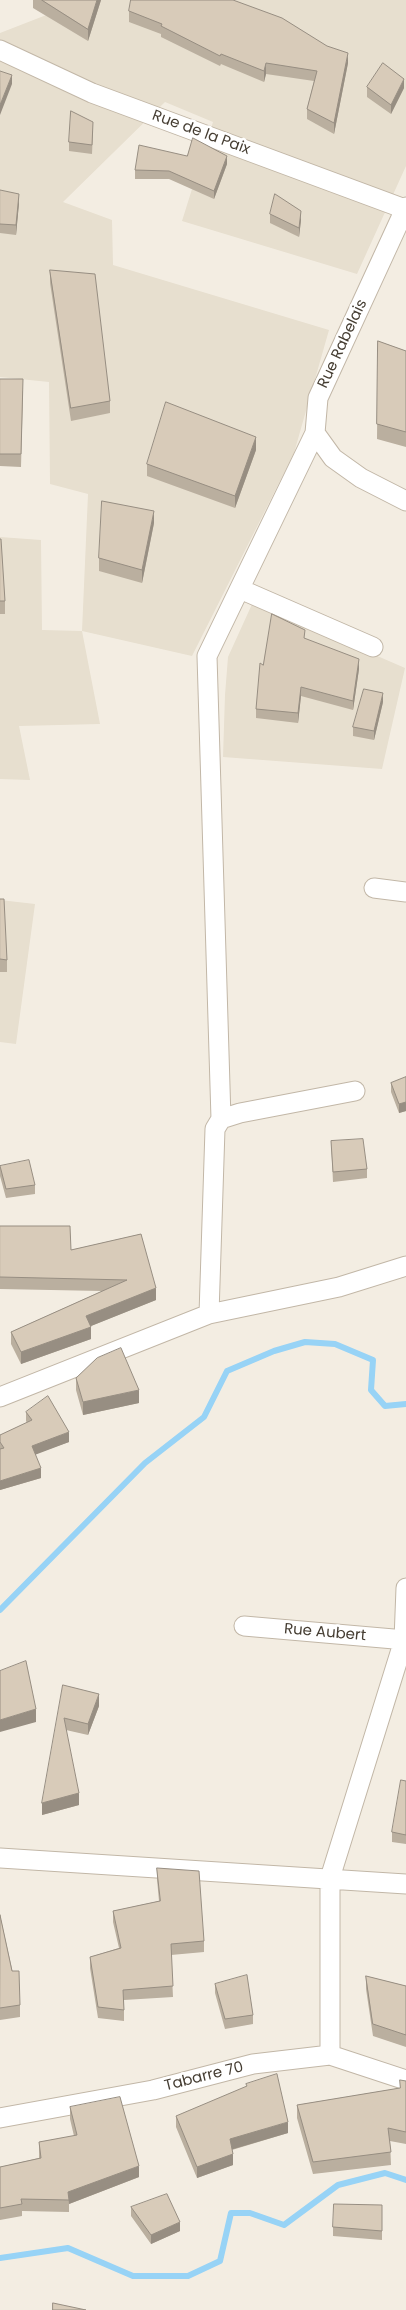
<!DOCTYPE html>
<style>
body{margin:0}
canvas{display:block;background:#f3ede2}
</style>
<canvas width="406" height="2310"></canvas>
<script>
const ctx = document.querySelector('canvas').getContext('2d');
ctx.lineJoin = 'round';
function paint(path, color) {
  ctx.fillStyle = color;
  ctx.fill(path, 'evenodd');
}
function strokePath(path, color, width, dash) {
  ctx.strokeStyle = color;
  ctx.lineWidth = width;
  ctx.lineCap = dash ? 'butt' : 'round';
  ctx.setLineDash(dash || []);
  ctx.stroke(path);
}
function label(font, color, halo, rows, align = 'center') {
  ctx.font = font + ' Poppins,sans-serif';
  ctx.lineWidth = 5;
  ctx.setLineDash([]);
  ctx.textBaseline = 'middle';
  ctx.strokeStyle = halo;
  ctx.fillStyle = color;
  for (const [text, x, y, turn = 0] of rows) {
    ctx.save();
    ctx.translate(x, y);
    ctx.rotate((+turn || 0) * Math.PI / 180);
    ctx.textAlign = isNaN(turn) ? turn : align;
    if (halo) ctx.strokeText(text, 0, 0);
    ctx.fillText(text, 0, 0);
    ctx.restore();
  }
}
paint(new Path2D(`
 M85 0H406V166L357 274 182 221 213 122 165 102 63 202 112 220 113 265 329 330 294 453 192 656 82 631 100 724 19 726 30 780 0 779V537L41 540 42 630 82 631 88 494 50 484 49 382 0 377V33Z
 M253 602 405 668 382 769 223 757 225 695 228 657Z
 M0 900 35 904 16 1044 0 1042Z`), '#e7dfcf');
strokePath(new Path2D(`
 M0 1610 145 1463 204 1417 227 1371 274 1351 305 1342 335 1344 373 1360 371 1390 385 1406 406 1404
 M0 2258 68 2248 133 2276H188L220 2261 231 2213H250L284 2225 338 2185 385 2173 406 2180`), '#97d3f6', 6);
const street = new Path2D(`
 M0 50 92 93 405 209
 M406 207 318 398 315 433 333 458 361 478 406 501
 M240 589 373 647
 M374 888 406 892
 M221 1119 240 1113 355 1091
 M209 1314 215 1129 221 1119 207 656 315 433
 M0 1397 209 1314 339 1287 406 1266
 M244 1626 406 1640
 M0 1858 406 1884
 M330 2055V1878L404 1640 406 1588
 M0 2118 153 2090 253 2064 330 2055 406 2080`);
strokePath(street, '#c2b7a7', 21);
strokePath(street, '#fff', 19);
paint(new Path2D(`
 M33 0H101L88 41 33 8Z
 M129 11 348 63 334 134 307 119V109L314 81 266 74 264 82 221 64 220 66 161 37V34L129 22Z
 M367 87 404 88 391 114 367 97Z
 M93 131 92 154 69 151V142Z
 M227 164 214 199 169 179H135V170Z
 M0 190 19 203 16 235 0 233Z
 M270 214 301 220 299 237 270 223Z
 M50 270 110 401V413L71 421 50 283Z
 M378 341 406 351V447L377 439Z
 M0 379 23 391 21 467 0 466Z
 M256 450 235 508 147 476V464Z
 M154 523 142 583 99 571V558Z
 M0 539 5 601V614H0Z
 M305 639 359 669 353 710 301 696 298 723 256 718V709L263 665Z
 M383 702 374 740 353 736V727Z
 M0 899 7 960V972H0Z
 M406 1077V1111L399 1113 391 1092V1083Z
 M331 1141 367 1169V1178L333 1182Z
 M0 1166 35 1185V1194L6 1198 0 1176Z
 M0 1226 71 1250 141 1234 156 1300 91 1326V1339L21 1364 11 1344V1332L102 1291 0 1289Z
 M76 1378 139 1403 83 1415 76 1390Z
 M26 1412 69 1442 35 1454 41 1478 0 1490V1435L27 1423 26 1421Z
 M63 1685 99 1706 88 1735 66 1730 79 1805 42 1815Z
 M406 1781V1844L392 1842V1832Z
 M157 1868 204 1941V1952L171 1955 173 1997 124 2000V2021L98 2018 90 1968V1957L119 1948 113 1922V1911L159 1901 157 1879Z
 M0 1915 20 2005V2017L0 2020Z
 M366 1976 406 1986V2047L373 2036 366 1989Z
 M215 1984 253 2015V2024L225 2029 215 1993Z
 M406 2081V2144L390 2141 391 2165 313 2174 297 2118V2105L400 2088Z
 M70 2107 139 2177 69 2204V2212L22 2211V2216L0 2220V2167L39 2158V2142L74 2136 70 2119Z
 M176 2116 288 2133 232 2150 233 2165 197 2178 176 2127Z
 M382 2205V2240L333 2236V2227Z
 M131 2207 180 2231 151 2244 131 2216Z`), '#baaf9f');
paint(new Path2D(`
 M97 0H101L88 41V29Z
 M348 53V63L334 134V123Z
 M266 63V74L264 82V71Z
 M12 75V84L0 115V105Z
 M404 79V88L391 114V105Z
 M227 156V164L214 199V191Z
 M19 194V203L16 235V225Z
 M301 211V220L299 237V228Z
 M256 437V450L235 508V496Z
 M154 511V523L142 583V570Z
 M359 659V669L353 710V701Z
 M301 687V696L298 723V713Z
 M383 693V702L374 740V731Z
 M406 1102V1111L399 1113V1104Z
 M156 1288V1300L86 1328V1316Z
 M91 1327V1339L21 1364V1352Z
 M139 1390V1403L83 1415V1402Z
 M69 1432V1442L32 1456V1446Z
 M41 1468V1478L0 1490V1481Z
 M99 1694V1706L88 1735V1724Z
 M36 1709V1722L0 1732V1720Z
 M79 1793V1805L42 1815V1803Z
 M288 2122V2133L230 2150V2139Z
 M233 2154V2165L197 2178V2167Z
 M139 2166V2177L69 2204 68 2192Z
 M180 2222V2231L151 2244V2235Z`), '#978e82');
const building = new Path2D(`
 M42 0H97L88 29Z
 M131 0H233L282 18 327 46 348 53 334 123 307 109 317 71 266 63 264 71 221 54 220 56 161 26 162 24 129 11Z
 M383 63 404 79 391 105 367 87Z
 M0 71 12 75 0 105Z
 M71 111 93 122 92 145 69 142Z
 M193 138 227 156 214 191 169 171 135 170 139 145 187 156Z
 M0 190 19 194 16 225 0 224Z
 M275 194 301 211 299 228 270 214Z
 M50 270 95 274 110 401 71 408Z
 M378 341 406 351V432L377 424Z
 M0 379H23L21 454H0Z
 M166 402 256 437 235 496 147 464Z
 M102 501 154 511 142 570 99 558Z
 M0 539H1L5 601H0Z
 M272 614 305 630 304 638 359 659 353 701 301 687 298 713 256 709 260 663 263 665Z
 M364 689 383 693 374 731 353 727Z
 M0 899H4L7 960 0 959Z
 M406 1077V1102L399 1104 391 1083Z
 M363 1139 367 1169 333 1172 331 1141Z
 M29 1160 35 1185 6 1189 0 1166Z
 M0 1226H70L71 1250 141 1234 156 1288 86 1316 91 1327 21 1352 11 1332 127 1280 0 1277Z
 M121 1348 139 1390 83 1402 76 1378 97 1358Z
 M48 1396 69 1432 32 1446 41 1468 0 1481V1449L4 1448 0 1442V1435L32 1420 26 1412Z
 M26 1661 36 1709 0 1720V1671Z
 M63 1685 99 1694 88 1724 64 1718 79 1793 42 1803Z
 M401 1780 406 1781V1835L392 1832Z
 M157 1868 199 1871 204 1941 171 1944 173 1986 123 1990 124 2010 98 2007 90 1957 121 1948 113 1911 160 1901Z
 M0 1915 12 1971H19L20 2005 0 2008Z
 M247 1975 253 2015 225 2019 215 1984Z
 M366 1976 406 1986V2035L373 2024Z
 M277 2074 288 2122 230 2139 233 2154 197 2167 176 2116 247 2086 246 2084Z
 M400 2080 406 2081V2132L388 2128 391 2152 313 2162 297 2105 400 2088Z
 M120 2097 139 2166 68 2192 69 2200 21 2199 22 2204 0 2208V2167L41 2158 39 2142 77 2135 70 2107Z
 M167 2194 180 2222 151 2235 131 2207Z
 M334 2204 382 2205V2231L333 2227Z
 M53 2303 86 2310H53Z`);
paint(building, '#d8cbb9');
strokePath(building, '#978e82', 1);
label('15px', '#453d32', '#fff', [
 ["Rue de la Paix",201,133,20],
 ["Rue Rabelais",343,344,-65],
 ["Rue Aubert",325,1633,5],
 ["Tabarre 70",204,2077,-14]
]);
</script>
